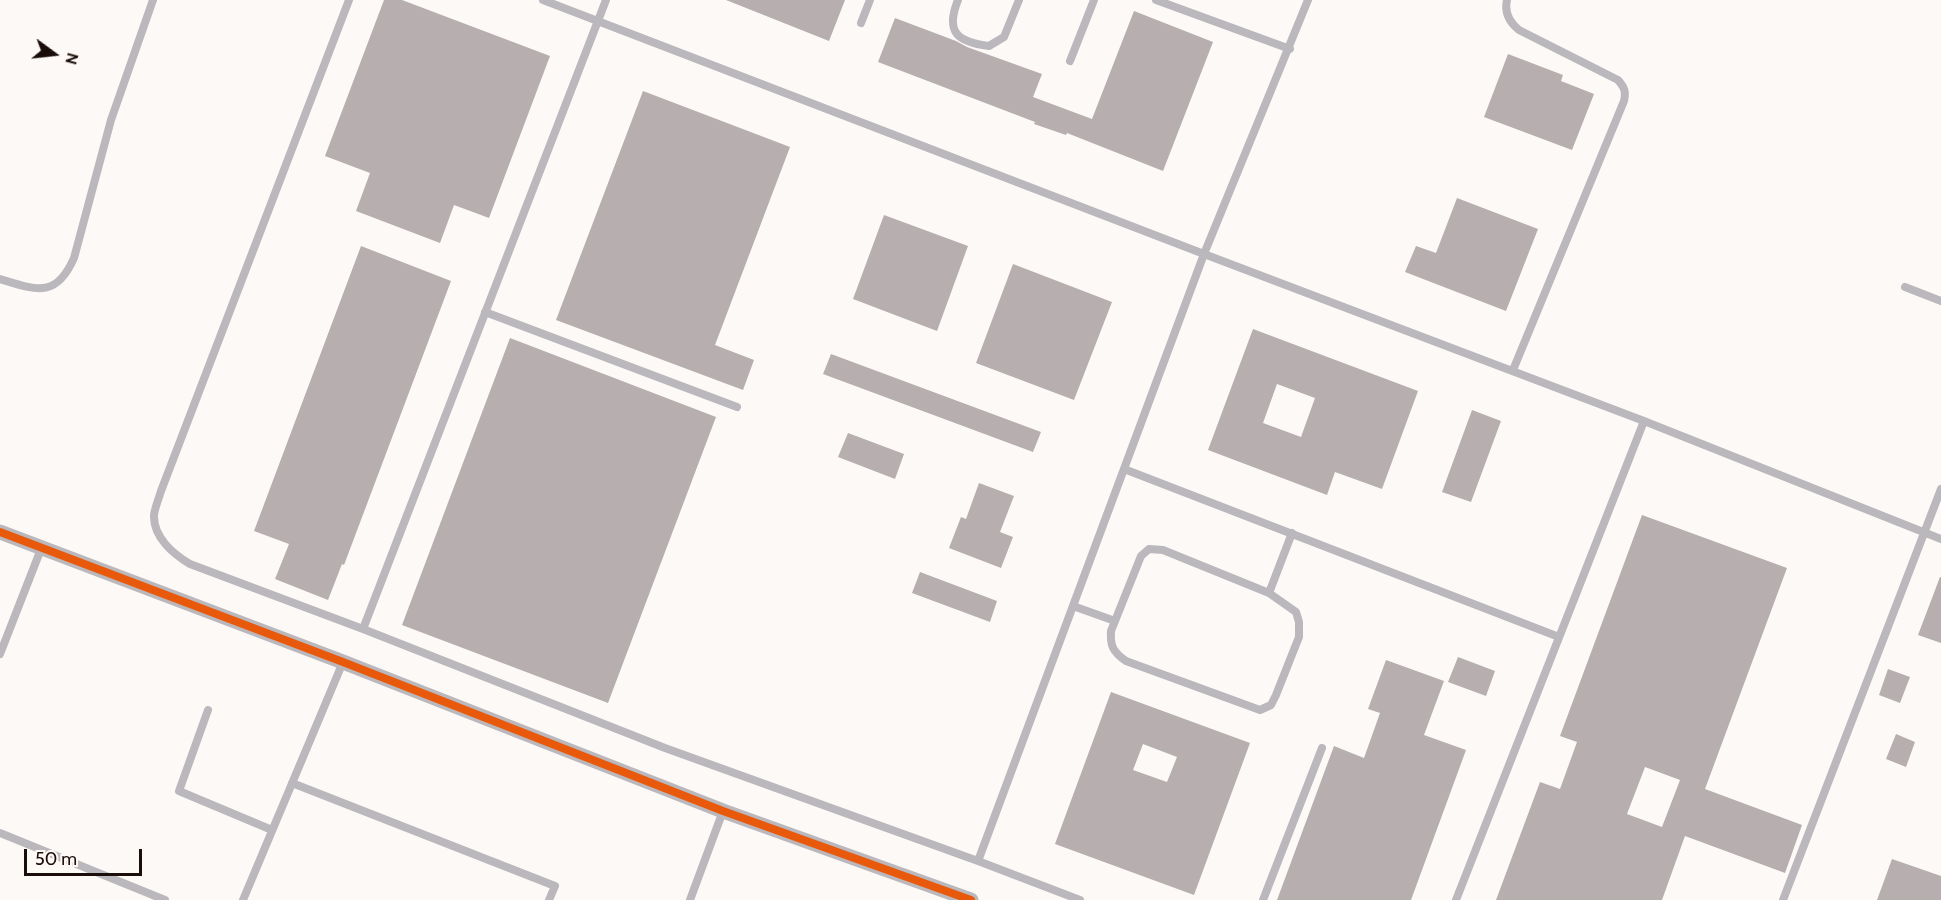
<!DOCTYPE html>
<style>
body{margin:0}
#map{position:relative;width:1941px;height:900px;overflow:hidden;background:#fdf9f7;font-family:Cabin,sans-serif}
canvas{display:block}
.north{position:absolute;left:24px;top:24px;width:60px;height:60px;-webkit-text-stroke:4px #fff8f5;paint-order:stroke;rotate:105deg;font-size:16px;font-weight:700;line-height:24px;text-align:center;color:#190e09}
.north::after{content:'';display:block;margin:auto;width:21px;height:27px;background:#190e09;clip-path:polygon(50% 0,100% 100%,50% 72%,0 100%)}
.scale{position:absolute;left:24px;top:849px;width:118px;height:27px;box-sizing:border-box;border:3px solid #190e09;border-top:0;padding-left:8px;font-size:18px;line-height:21px;white-space:nowrap;color:#190e09;-webkit-text-stroke:4px #fff8f5;paint-order:stroke}
</style>
<div id="map">
<canvas width="1941" height="900"></canvas>
<div class="north">N</div>
<div class="scale">50 m</div>
</div>
<script>
const ctx = document.querySelector('canvas').getContext('2d');
ctx.lineJoin = 'round';
function paint(path, color) {
  ctx.fillStyle = color;
  ctx.fill(path, 'evenodd');
}
function strokePath(path, color, width, dash) {
  ctx.strokeStyle = color;
  ctx.lineWidth = width;
  ctx.lineCap = dash ? 'butt' : 'round';
  ctx.setLineDash(dash || []);
  ctx.stroke(path);
}
paint(new Path2D(`
 M384 0H402L550 56 489 218 454 205 440 243 356 211 370 173 325 156Z
 M726 0H845L829 41Z
 M1134 11 1213 42 1163 171 1067 133 1066 135 1034 124 1035 122 878 62 895 18 956 41 967 47 1042 74 1033 97 1092 119Z
 M1508 54 1563 75 1561 81 1594 94 1572 150 1484 117Z
 M643 91 790 147 715 345 754 360 743 390 556 320Z
 M1457 198 1538 229 1506 311 1405 272 1416 246 1436 253Z
 M884 215 968 246 937 331 853 299Z
 M361 246 451 281 344 565 342 564 328 600 275 579 289 544 254 531Z
 M1013 264 1112 302 1074 400 976 363Z
 M1253 329 1418 391 1382 489 1335 472 1327 495 1208 450ZM1277 384 1315 398 1301 437 1263 423Z
 M510 338 716 417 608 703 402 625Z
 M831 354 1041 432 1033 452 823 374Z
 M1472 410 1501 421 1471 502 1442 492Z
 M848 433 904 454 895 479 838 457Z
 M979 483 1014 496 1000 532 1013 537 1001 568 949 548 961 517 966 519Z
 M1642 515 1787 568 1705 789 1802 825 1785 873 1685 836 1662 900H1496L1540 782 1560 789 1577 742 1560 736ZM1645 767 1680 780 1662 827 1627 814Z
 M920 572 997 601 990 622 912 593Z
 M1940 577H1941V643L1918 635Z
 M1458 657 1495 671 1486 696 1448 682Z
 M1386 660 1444 681 1424 735 1466 750 1411 900H1277L1334 746 1364 758 1380 713 1368 709Z
 M1888 669 1910 677 1900 703 1879 695Z
 M1111 692 1250 743 1194 895 1055 844ZM1143 744 1177 757 1167 782 1133 770Z
 M1896 734 1915 742 1906 767 1886 759Z
 M1892 859 1941 876V900H1877Z`), '#b6aeaf');
strokePath(new Path2D(`
 M349 0 161 491C159 498 155 507 154 515 153 537 173 554 190 564L363 629 665 748 978 861 1080 900
 M543 0 1204 254 1644 421 1941 539
 M958 0C945 32 957 42 989 46L1004 37 1019 0
 M1156 0 1290 49
 M1507 0C1504 13 1509 22 1519 30L1618 80C1625 88 1626 92 1624 101L1513 370
 M861 23 870 0
 M1070 61 1094 0
 M0 279C36 290 56 299 74 258L111 120 153 0
 M1905 287 1941 301
 M485 312 737 407
 M1124 469 1559 637
 M1269 593 1296 612 1299 622V637L1276 695 1271 705 1260 710 1126 661C1113 652 1110 646 1111 631L1141 556 1149 549 1163 550 1269 593 1292 533
 M1073 606 1115 621
 M363 629 606 0
 M0 654 41 549
 M208 710 179 791 272 830
 M292 783 555 886 549 900
 M0 833 165 900
 M978 861 1204 254 1308 0
 M243 900 343 662
 M690 900 723 811
 M1263 900 1322 748
 M1456 900 1644 421
 M1783 900 1941 489`), '#bab8bc', 8);
strokePath(new Path2D(`
 M0 532 343 662 723 811 971 900`), '#bab8bc', 15);
strokePath(new Path2D(`
 M0 532 343 662 723 811 971 900`), '#e8590c', 8);
</script>
